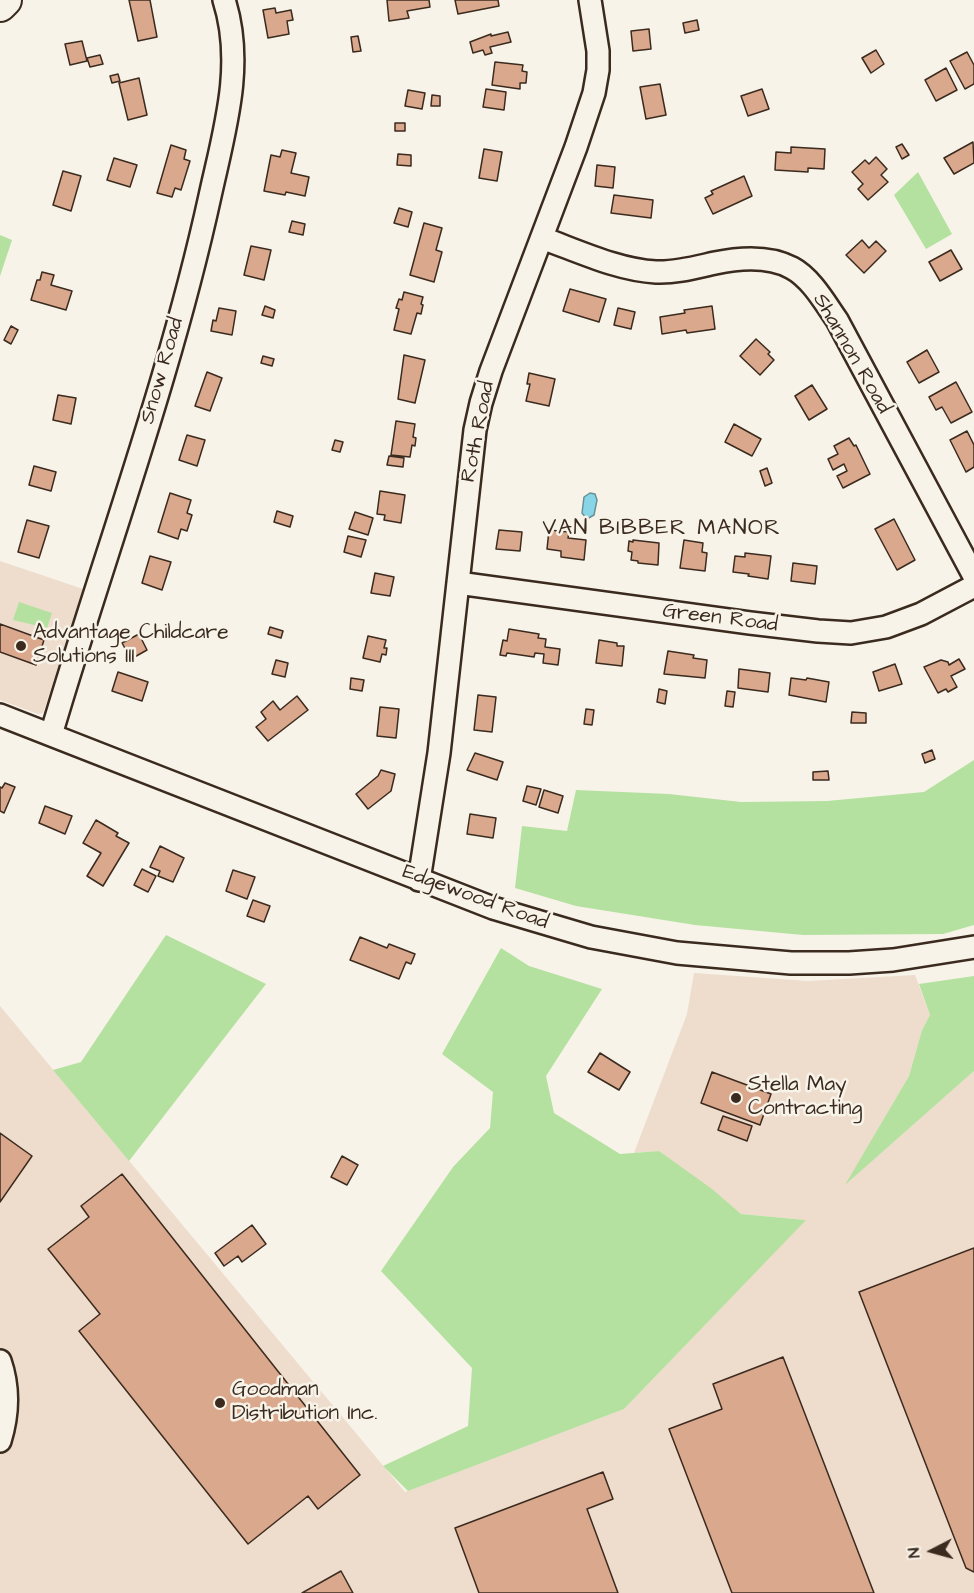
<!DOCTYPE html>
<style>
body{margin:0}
#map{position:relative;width:974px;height:1593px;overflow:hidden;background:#f7f3e8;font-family:"Architects Daughter",sans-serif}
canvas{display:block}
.north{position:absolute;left:902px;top:1521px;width:60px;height:60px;-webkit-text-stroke:4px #f7f3e8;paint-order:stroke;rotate:264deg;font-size:16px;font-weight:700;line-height:24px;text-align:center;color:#3b2a1e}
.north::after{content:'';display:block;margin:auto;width:21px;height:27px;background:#3b2a1e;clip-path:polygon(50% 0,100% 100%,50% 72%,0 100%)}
</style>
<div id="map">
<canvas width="974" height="1593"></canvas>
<div class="north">N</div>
</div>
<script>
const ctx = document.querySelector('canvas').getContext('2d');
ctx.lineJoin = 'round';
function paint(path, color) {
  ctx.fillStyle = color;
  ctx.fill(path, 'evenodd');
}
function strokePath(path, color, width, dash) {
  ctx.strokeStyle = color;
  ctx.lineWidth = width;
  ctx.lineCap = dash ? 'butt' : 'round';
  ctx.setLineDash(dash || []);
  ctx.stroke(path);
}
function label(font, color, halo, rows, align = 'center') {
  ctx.font = font + ' "Architects Daughter",sans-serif';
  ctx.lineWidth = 5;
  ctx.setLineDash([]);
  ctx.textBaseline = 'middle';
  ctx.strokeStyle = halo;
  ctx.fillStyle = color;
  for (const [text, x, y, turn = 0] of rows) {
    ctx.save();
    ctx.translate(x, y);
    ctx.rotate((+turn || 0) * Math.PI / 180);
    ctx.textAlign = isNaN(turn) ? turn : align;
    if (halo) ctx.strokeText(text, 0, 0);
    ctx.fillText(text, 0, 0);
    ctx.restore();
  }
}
paint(new Path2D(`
 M0 561 83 589 43 713 38 714 0 700Z
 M694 973 808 981 915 975 930 1015 922 1030 909 1076 847 1183 974 1071V1593H0V1006L405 1492 624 1409 805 1220 741 1214 659 1151 634 1153 687 1014Z`), '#eedccd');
paint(new Path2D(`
 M918 172 952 234 926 249 894 195Z
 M0 235 12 240 0 276Z
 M19 602 52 613 47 628 13 620Z
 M974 760V925L943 934 803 935 695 925 576 906 515 888 522 826 567 831 576 790 669 794 741 802 827 801 924 792Z
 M166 935 266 984 129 1161 53 1070 81 1062Z
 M501 948 529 966 602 989 546 1076 554 1113 620 1154 659 1151 712 1189 741 1214 806 1220 624 1409 408 1491 383 1466 468 1426 472 1368 381 1271 453 1167 490 1128 493 1092 442 1054Z
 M974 976V1071L845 1185 909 1076 922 1030 930 1015 919 984Z`), '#b4e19f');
const water = new Path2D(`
 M590 493 595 494 597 500 594 515 587 519 582 513 584 497Z`);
paint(water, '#87d5e6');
strokePath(water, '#699196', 1.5);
const building = new Path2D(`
 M129 0H150L157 37 138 41Z
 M387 0H429L430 7 407 11 409 18 389 21Z
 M455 0H498L499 6 458 14Z
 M275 8 276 13 291 10 293 20 287 21 289 34 268 38 263 10Z
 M697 20 699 30 685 33 683 23Z
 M649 29 651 49 633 51 631 31Z
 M508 32 511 42 490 47 492 53 485 55 483 50 473 53 470 42 491 34V36Z
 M358 36 361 51 353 52 351 37Z
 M82 41 87 61 70 65 65 44Z
 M876 50 884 64 871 73 862 58Z
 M967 52 974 65V84L965 89 950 61Z
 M100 55 103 64 90 67 87 58Z
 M495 62 523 65 522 71 527 72 526 83H520V89L492 85Z
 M946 68 957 90 936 101 925 80Z
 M118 74 120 81 112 83 110 76Z
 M139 78 147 115 128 120 119 83Z
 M660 84 666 115 646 119 640 87Z
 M486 89 506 92 504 110 483 107Z
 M762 89 769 109 748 116 741 96Z
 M408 90 425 93 422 109 405 106Z
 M432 95 440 96V106H431Z
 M395 123H405V131H395Z
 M973 142 974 163 954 174 944 158Z
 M902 144 909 155 902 159 896 147Z
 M171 145 186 150 184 159 190 161 181 190 175 188 172 197 157 193Z
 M791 147 825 149 824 169 808 168V172L775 170 776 152 791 153Z
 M484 149 502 152 497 181 479 178Z
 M282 150 296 153 291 173 309 177 305 196 286 192 285 195 264 191 271 155 280 157Z
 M398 154 411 155V166L397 165Z
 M876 157 887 169 881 175 888 182 868 200 858 189 863 184 852 172 865 160 869 164Z
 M114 158 137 165 130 187 107 180Z
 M597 165 615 167 613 188 595 186Z
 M63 171 81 176 71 211 53 205Z
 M744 176 752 196 713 214 705 198 713 194 711 191Z
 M614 195 653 200 651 218 611 213Z
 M399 208 412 212 408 227 394 223Z
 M292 221 305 224 303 235 289 232Z
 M424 223 442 228 436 250 442 252 434 282 410 275Z
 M862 240 869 248 876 241 886 251 864 273 846 255Z
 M251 246 271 250 264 280 244 275Z
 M951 250 962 269 940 281 929 262Z
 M42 272 54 275 51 285 72 291 66 310 31 300 37 280H40Z
 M570 289 606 299 599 322 563 311Z
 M404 292 423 297 421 304 423 305 421 314 417 313 411 334 394 330 399 309 396 308 399 299 402 300Z
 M265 306 275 310 273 318 262 315Z
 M712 306 715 329 687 333 686 330 662 334 660 317 685 313 684 310Z
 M219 308 236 311 232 335 211 331 213 320 216 321Z
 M618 308 635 312 631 329 614 325Z
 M11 326 18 330 11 344 4 340Z
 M756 339 770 352 768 354 774 360 760 375 740 356Z
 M927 350 939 372 919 383 907 362Z
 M404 355 425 360 415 403 398 399Z
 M263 356 274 359 272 366 261 363Z
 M207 372 222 378 210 411 195 406Z
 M529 373 555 379 549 406 526 401 530 384H527Z
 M956 382 972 412 951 423 942 407 936 410 929 397Z
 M812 385 827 409 809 420 795 396Z
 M58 395 76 398 71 424 53 420Z
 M396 421 415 424 413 437 416 438 415 446 412 445 410 457 391 455Z
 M734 424 761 439 752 456 725 442Z
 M967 431 974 445V467L966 472 950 440Z
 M187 435 205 440 197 466 179 460Z
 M849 438 854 446 856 445 870 474 843 488 837 476 847 471 844 464 833 470 828 459 838 454 834 446Z
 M335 440 343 442 340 452 332 450Z
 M389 456 404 458 403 467 387 465Z
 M34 466 56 472 51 491 29 485Z
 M767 468 772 483 765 486 760 471Z
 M380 491 405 495 401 523 384 520 385 515 377 514Z
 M170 493 191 500 187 513 192 515 187 531 181 529 178 539 158 532Z
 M277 511 293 516 290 527 274 522Z
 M355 512 373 518 368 535 349 529Z
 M894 519 915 560 897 570 875 529Z
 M27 520 49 526 39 558 18 552Z
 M499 530 522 532 520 551 496 549Z
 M549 530 569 532 568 538 586 540 584 560 561 557V551L547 549Z
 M348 536 366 540 361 557 344 552Z
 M633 540 659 543 658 565 638 563V561L631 560 632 552 628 551 629 541 633 542Z
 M684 540 703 543 702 552 707 553 705 571 680 568Z
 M745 553 771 556 768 579 748 576 749 574 733 572 735 556 745 557Z
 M150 556 171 562 162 590 142 583Z
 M793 563 817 566 815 584 791 581Z
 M375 573 394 577 390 596 371 593Z
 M0 624 44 640 36 665 0 652Z
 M270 627 283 631 281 638 268 634Z
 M509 629 539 634 538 638 546 639 545 647 560 649 558 665 543 663 544 654 535 653 534 657 507 653 506 656 500 655 503 640 507 641Z
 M139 634 147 650 131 659 122 643Z
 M368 636 386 640 384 648H387L386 655 382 654 380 662 363 658Z
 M599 640 617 643V646H624L622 666 596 663Z
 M668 651 694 655 693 658 707 660 705 678 664 674Z
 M959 659 965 669 951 676 957 687 948 692 946 689 938 693 924 667 941 660 948 662 949 665Z
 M276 660 288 663 285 677 272 674Z
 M895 664 902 684 879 691 873 672Z
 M739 669 770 673 768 692 738 688Z
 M118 672 148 682 142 701 112 691Z
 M351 678 364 680 362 691 350 689Z
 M791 678 806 680 807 678 829 682 826 702 789 695Z
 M659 689 667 691 665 704 657 702Z
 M727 691 735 692 733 707 725 706Z
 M478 695 496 697 492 732 474 730Z
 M297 696 308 710 268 741 256 727 266 719 261 712 273 701 280 710Z
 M380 707 399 709 396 738 377 736Z
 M586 709 594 710 592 725 584 724Z
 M852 712 866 713V723H851Z
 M932 750 935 759 925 763 922 754Z
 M475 753 503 762 497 780 467 770Z
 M381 770 395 774 391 791 368 809 356 794 378 776Z
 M828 771 829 780H813V772Z
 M5 783 15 787 4 813 0 811V787L2 788Z
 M527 786 541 789 536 805 523 801Z
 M544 790 563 796 558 813 539 807Z
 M45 806 72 816 65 834 39 823Z
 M470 814 496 818 493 838 467 834Z
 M96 820 118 833 116 836 129 843 103 886 87 876 101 853 83 843Z
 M160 846 184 858 173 882 158 876 160 871 150 867Z
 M142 869 156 876 148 892 134 885Z
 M233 870 255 877 247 899 226 891Z
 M253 900 270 906 264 922 247 916Z
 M360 937 387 948 389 944 415 954 411 964 406 962 399 979 350 960Z
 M600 1053 630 1072 619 1090 588 1072Z
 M712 1072 771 1094 760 1125 701 1103Z
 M723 1116 752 1126 747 1141 718 1130Z
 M0 1133 32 1156 0 1202Z
 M342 1156 358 1165 347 1185 331 1177Z
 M122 1174 360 1475 318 1509 308 1496 248 1544 79 1331 100 1314 48 1249 89 1217 81 1206Z
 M252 1225 266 1244 242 1262 238 1256 224 1266 215 1253Z
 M974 1248V1572L966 1568 859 1292Z
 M783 1357 874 1593H732L669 1429 722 1409 713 1384Z
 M603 1472 613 1499 587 1509 618 1593H479L455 1528Z
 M341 1571 353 1593H302Z`);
paint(building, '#daa88d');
strokePath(building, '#3b2a1e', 1.5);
const minor = new Path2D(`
 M542 238C578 251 618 270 656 272 676 273 697 267 715 263 739 258 770 256 792 268 811 278 825 303 837 320L974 576
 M458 583 750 623 818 631 851 633 886 627 921 614 974 586
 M0 715 493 908 591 937 677 953 791 963H849L893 960 974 947
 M51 735C104 555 170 379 210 196 224 132 245 65 224 0
 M419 880 439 753 475 430 481 403 491 371 576 147 594 93 598 70V51L590 0
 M0 1361C9 1387 8 1415 0 1441`);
const highway = new Path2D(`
 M0 5 5 0`);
strokePath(minor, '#3b2a1e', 26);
strokePath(highway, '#3b2a1e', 36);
strokePath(minor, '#f7f3e8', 21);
strokePath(highway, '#f7f3e8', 32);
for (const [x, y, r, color] of [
 [21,646,6,"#3b2a1e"],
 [736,1098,6,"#3b2a1e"],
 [220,1403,6,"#3b2a1e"]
]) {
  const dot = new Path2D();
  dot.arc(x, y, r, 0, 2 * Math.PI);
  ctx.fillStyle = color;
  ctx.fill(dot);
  strokePath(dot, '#f7f3e8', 2);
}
label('21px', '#3b2a1e', '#f7f3e8', [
 ["Shannon Road",851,354,60],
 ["Snow Road",163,371,-74],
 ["Roth Road",479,432,-79],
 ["Green Road",720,619,7],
 ["Edgewood Road",475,898,20]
]);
label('21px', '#3b2a1e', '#f7f3e8', [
 ["Advantage Childcare",33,634],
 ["Solutions III",33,658],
 ["Stella May",748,1086],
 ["Contracting",748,1110],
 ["Goodman",232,1391],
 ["Distribution Inc.",232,1415]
], 'left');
ctx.letterSpacing = '1.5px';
label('22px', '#3b2a1e', '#f7f3e8', [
 ["VAN BIBBER MANOR",662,529]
]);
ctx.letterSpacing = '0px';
</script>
